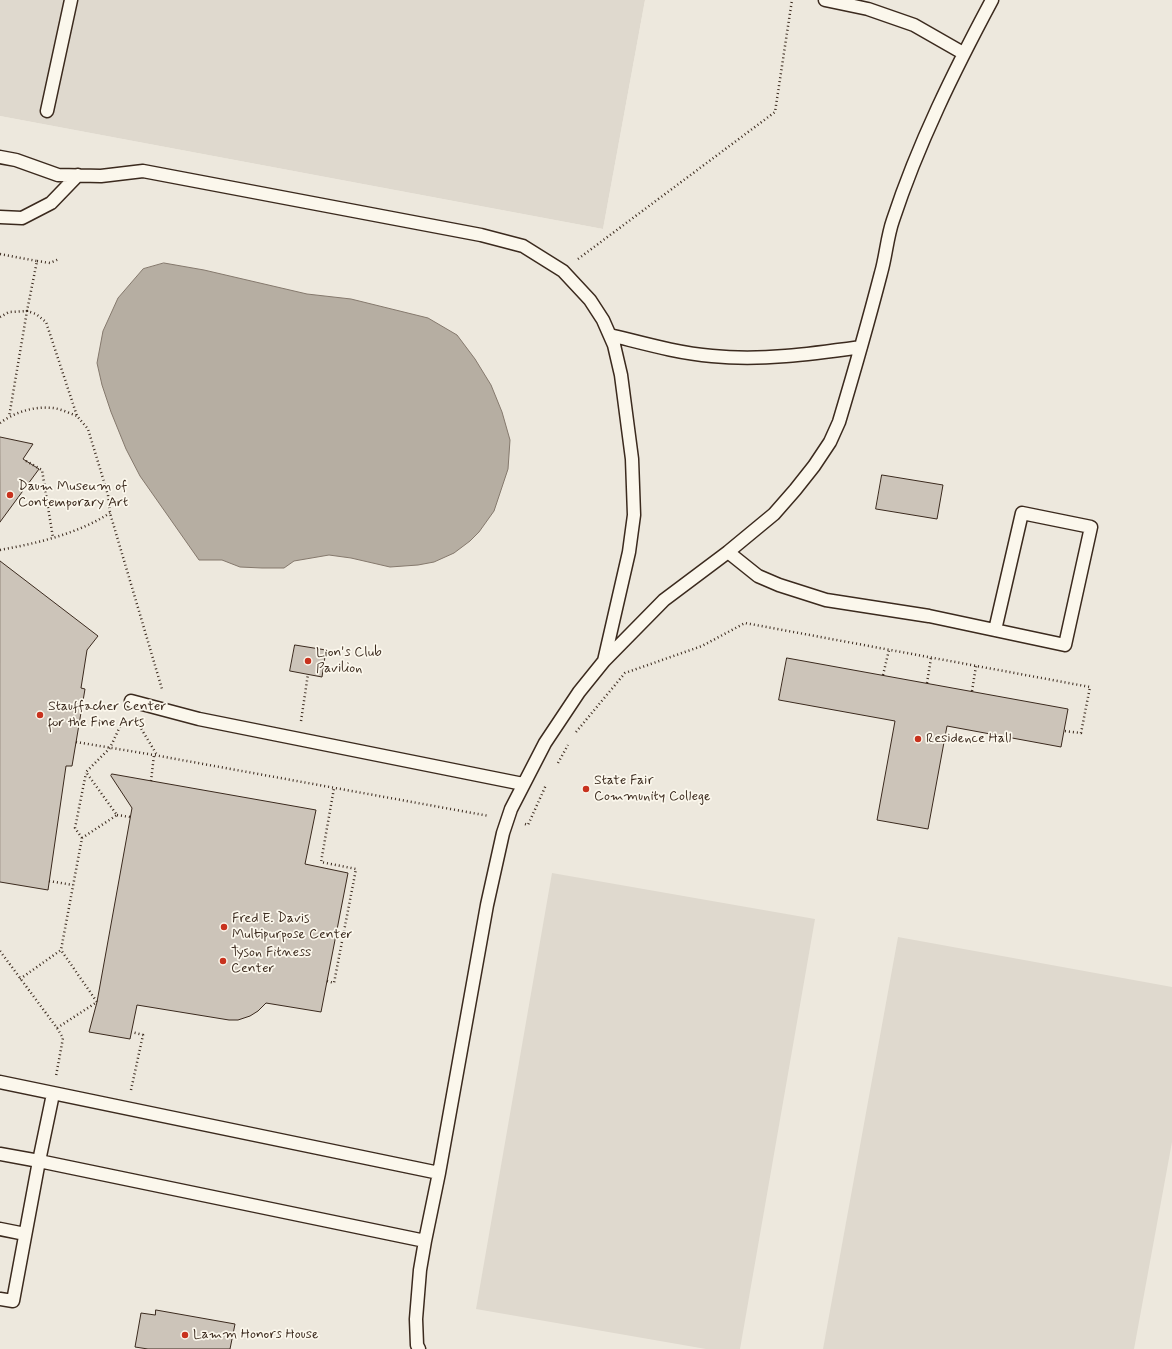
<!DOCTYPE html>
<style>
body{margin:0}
canvas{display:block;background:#fbf7ec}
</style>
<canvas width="1172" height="1349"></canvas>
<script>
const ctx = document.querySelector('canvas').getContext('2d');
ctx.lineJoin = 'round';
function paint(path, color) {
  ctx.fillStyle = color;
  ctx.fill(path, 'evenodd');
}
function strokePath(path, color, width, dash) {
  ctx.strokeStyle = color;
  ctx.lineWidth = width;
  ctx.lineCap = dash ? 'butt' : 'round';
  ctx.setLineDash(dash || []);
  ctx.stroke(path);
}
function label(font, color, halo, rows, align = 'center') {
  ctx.font = font + ' Mynerve,sans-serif';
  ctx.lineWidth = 3.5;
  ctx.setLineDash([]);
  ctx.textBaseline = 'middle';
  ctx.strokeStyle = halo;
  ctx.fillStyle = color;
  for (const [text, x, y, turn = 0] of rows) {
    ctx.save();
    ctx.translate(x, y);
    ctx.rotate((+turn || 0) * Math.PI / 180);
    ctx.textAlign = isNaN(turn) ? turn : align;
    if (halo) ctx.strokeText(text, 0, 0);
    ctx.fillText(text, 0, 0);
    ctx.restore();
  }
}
paint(new Path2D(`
 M645 0H1172V1349H0V116L603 229Z`), '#ede8dd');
paint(new Path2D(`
 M0 0H645L603 229 0 116Z
 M552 873 815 919 740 1349H706L476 1309Z
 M898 937 1172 987V1142L1134 1349H823Z`), '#dfd9ce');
const water = new Path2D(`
 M164 263 204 270 307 294 351 299 428 318 457 335 475 359 491 385 502 412 510 440 508 469 494 511 479 532 470 541 454 553 434 562 418 565 390 567 351 558 329 555 294 561 284 568H262L240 567 222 560H199L140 476 126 449 111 412 102 385 97 363 103 331 118 298 143 269Z`);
paint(water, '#b6aea2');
strokePath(water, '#85796d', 1);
const building = new Path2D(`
 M0 437 33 444 23 459 39 469 0 522Z
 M882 475 943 485 937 519 876 509Z
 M0 561 98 636 87 650 81 688 85 689 72 766H66L48 890 0 882Z
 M295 645 326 650 322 677 290 671Z
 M787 658 1068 709 1061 747 947 726 928 829 877 820 895 721 779 700Z
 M112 774 316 810 305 864 348 873 321 1012 266 1003 258 1011 250 1016 238 1020H229L137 1005 130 1039 89 1032 97 1002 132 808 111 776Z
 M156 1310 235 1324 230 1349H148L135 1347 141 1313 155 1315Z`);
paint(building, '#ccc4b9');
strokePath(building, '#3b2a1e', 1);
const service = new Path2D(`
 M825 0 868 9 914 25 963 53
 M47 111 71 0
 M0 157 16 160 58 175 101 176 143 171 481 235 523 246 563 271 590 300 603 320 614 345 621 375 632 459 634 515 629 552 604 661
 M0 217 22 218 51 203 78 175
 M610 335C643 343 677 353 712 356 762 361 811 354 861 347
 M728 552 758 576 779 585 826 600 929 616 1065 645 1091 527 1022 513 995 630
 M131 701 199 719 523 784
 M0 1082 439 1173
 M0 1154 39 1161 53 1094
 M0 1229 25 1234
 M0 1299 13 1301 39 1161 425 1241
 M419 1349 417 1345 416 1319 420 1270 425 1241 439 1173 487 905 503 833 511 809 545 743 579 692 604 661 664 600 728 552 774 514 795 490 814 466 830 442 839 422C854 372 868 323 881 273 886 256 887 237 893 220 918 144 954 71 992 0`);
strokePath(service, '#3b2a1e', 15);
strokePath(new Path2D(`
 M0 254 37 261 27 311 36 314 46 322 77 416 88 429 108 495 110 513 162 689
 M578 259 775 112 792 0
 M37 261 50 263 59 259
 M0 317 9 312 27 311 9 417
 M0 423C15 412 34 406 53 408 61 409 69 413 77 416
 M26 461 42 470 53 538
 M0 550C38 543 77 534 110 513
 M883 675 889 650
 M927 683 931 658
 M972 691 976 666
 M301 721 308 674
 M141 722 139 725 157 755
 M576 732 625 673 702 646 745 623 1090 687 1081 733 1064 731
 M76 742 154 755 489 816
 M558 763 568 745
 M151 781 154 755
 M117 815 130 817
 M525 824 528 825 546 785
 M82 838 75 828 86 773
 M49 881 73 885
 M0 951 57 1028 63 1038 56 1076
 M20 979 61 950 82 838 117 815 86 772 110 748 124 718
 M327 981 334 983 356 869 321 862 334 788
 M57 1028 97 1002 61 950
 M131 1090 143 1035 132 1032`), '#3b2a1e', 2.5, [1, 3]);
strokePath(service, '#fbf7ec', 12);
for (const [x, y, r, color] of [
 [10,495,4,"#c8321e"],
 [308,661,4,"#c8321e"],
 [40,715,4,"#c8321e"],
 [918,739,4,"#c8321e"],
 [586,789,4,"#c8321e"],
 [224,927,4,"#c8321e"],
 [223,961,4,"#c8321e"],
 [185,1335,4,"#c8321e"]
]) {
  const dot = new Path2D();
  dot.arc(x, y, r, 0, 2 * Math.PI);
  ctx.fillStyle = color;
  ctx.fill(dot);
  strokePath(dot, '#fbf7ec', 1.5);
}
label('14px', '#3b2a1e', '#fbf7ec', [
 ["Daum Museum of",18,487],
 ["Contemporary Art",18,503],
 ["Lion's Club",316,653],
 ["Pavilion",316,669],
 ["Stauffacher Center",48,707],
 ["for the Fine Arts",48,723],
 ["Residence Hall",926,739],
 ["State Fair",594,781],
 ["Community College",594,797],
 ["Fred E. Davis",232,919],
 ["Multipurpose Center",232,935],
 ["Tyson Fitness",231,953],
 ["Center",231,969],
 ["Lamm Honors House",193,1335]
], 'left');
</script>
